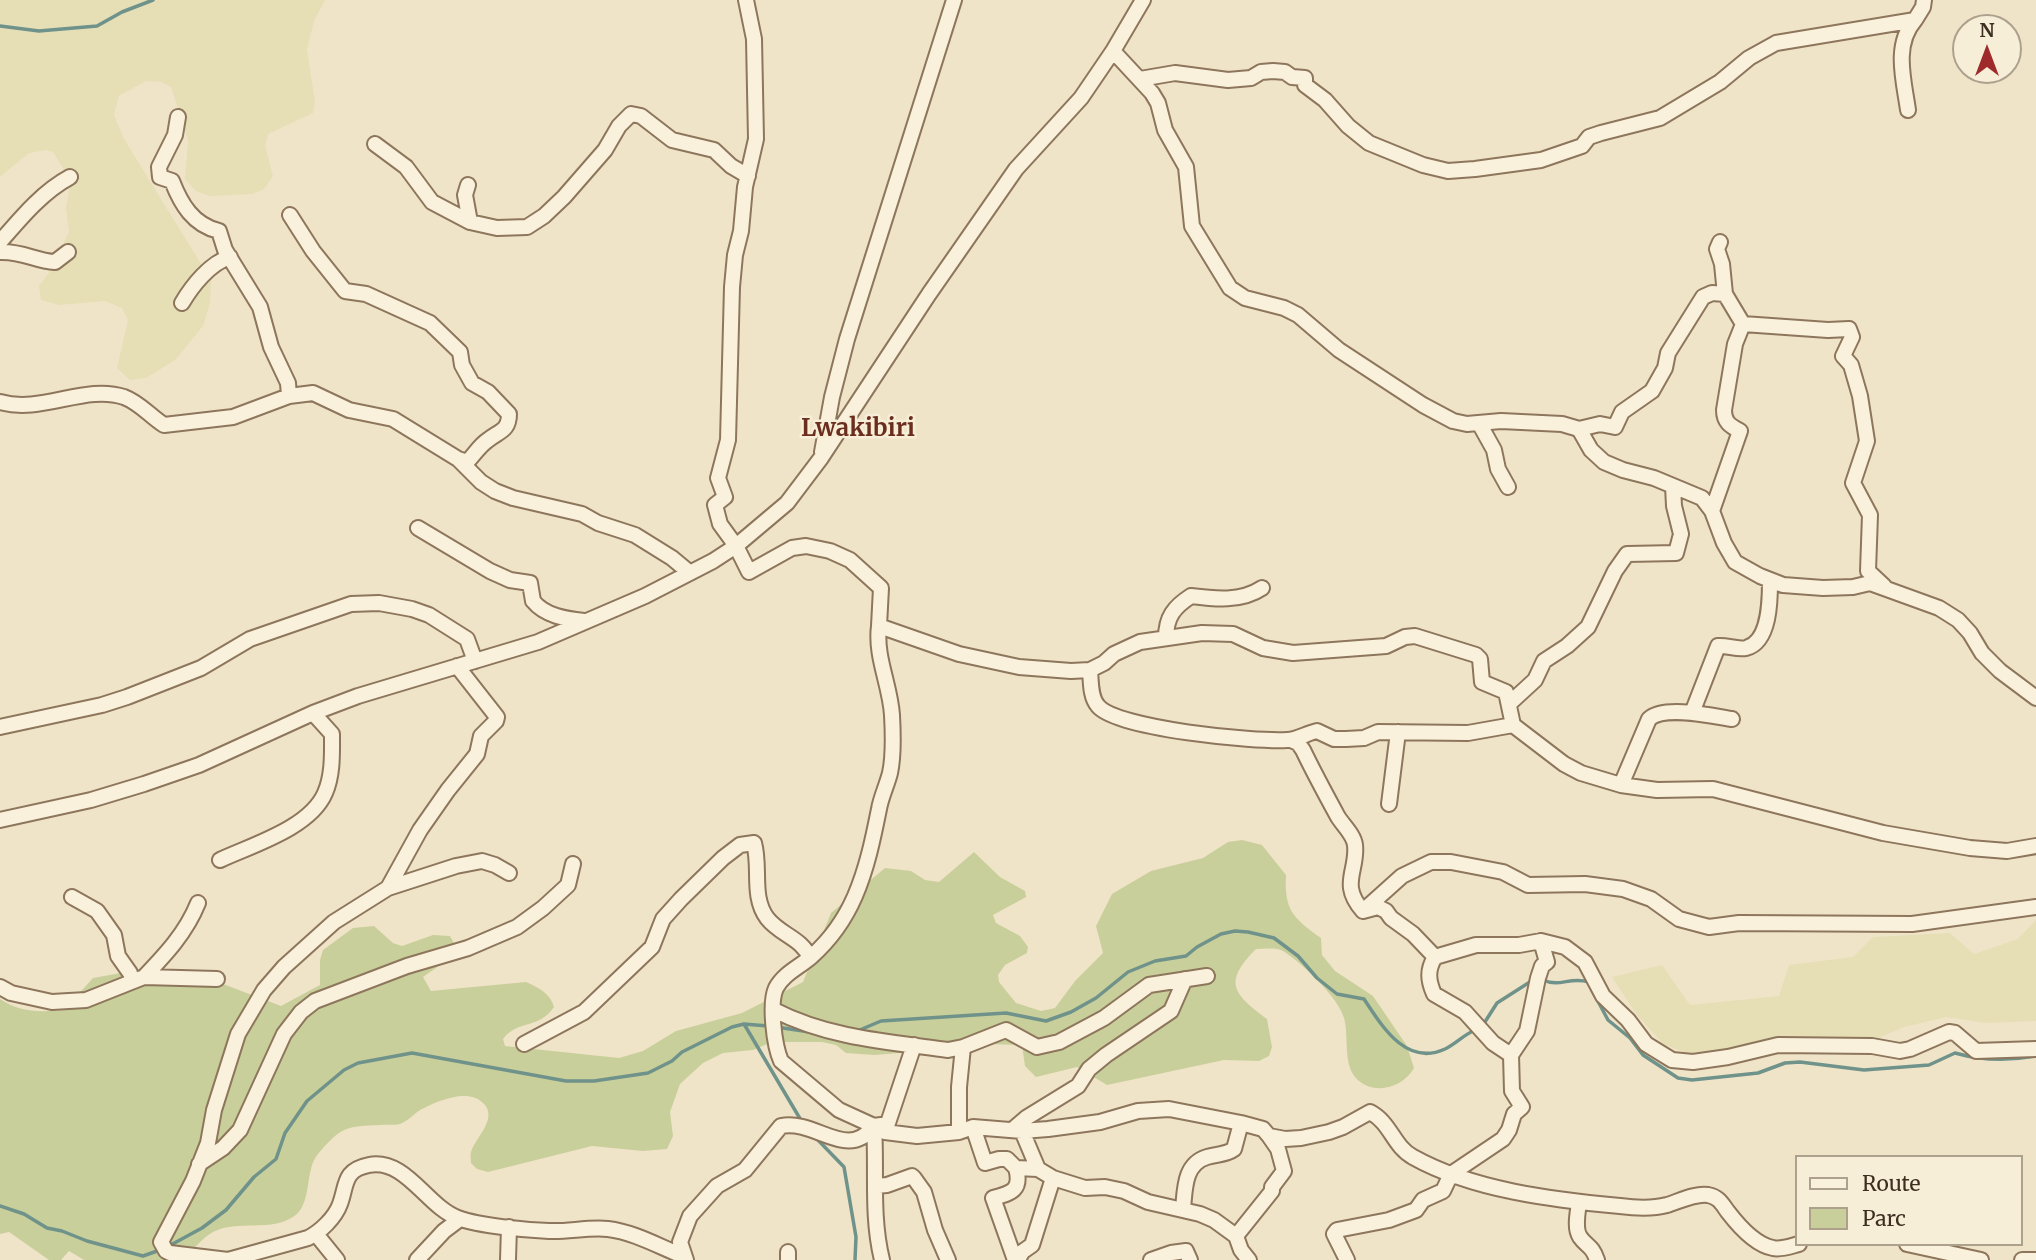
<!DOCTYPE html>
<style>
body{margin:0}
#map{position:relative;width:2036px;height:1260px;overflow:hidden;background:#f0e4c8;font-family:Merriweather,serif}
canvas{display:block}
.legend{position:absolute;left:1795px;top:1155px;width:228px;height:91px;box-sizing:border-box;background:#f7eed8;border:2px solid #ada18e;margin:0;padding:9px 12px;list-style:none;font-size:21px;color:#3d2e20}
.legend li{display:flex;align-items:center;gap:14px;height:35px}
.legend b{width:35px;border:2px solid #ada18e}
.north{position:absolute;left:1952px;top:14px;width:70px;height:70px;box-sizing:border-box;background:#f7eed8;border:2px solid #ada18e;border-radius:50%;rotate:0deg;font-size:19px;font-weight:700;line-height:28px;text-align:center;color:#3d2e20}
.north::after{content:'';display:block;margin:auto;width:24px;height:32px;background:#9e2a2b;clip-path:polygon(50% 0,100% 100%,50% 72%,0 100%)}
</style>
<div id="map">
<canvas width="2036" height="1260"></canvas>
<ul class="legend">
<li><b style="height:9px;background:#faf1dc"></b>Route</li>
<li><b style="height:19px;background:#c9cf9b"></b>Parc</li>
</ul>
<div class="north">N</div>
</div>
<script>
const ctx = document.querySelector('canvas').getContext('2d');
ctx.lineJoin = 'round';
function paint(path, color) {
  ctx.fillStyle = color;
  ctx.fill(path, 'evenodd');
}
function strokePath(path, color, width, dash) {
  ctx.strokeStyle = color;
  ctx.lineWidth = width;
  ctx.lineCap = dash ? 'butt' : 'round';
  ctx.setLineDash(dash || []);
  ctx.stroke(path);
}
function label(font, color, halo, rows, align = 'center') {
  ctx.font = font + ' Merriweather,serif';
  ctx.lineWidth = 5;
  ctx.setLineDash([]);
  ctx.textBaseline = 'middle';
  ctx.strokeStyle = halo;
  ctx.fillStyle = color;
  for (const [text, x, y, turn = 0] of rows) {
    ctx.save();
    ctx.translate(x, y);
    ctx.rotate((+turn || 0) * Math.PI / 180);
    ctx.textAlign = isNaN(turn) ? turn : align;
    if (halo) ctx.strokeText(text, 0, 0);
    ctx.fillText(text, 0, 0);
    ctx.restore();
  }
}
paint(new Path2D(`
 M0 0H325L314 21 307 50 315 102 313 113 268 134 265 146 273 176 264 189 252 194 209 196 196 191 185 179 188 140 171 87 161 82 146 81 119 96 114 115 124 139 211 280 210 303 203 326 175 360 146 378 130 380 117 368 128 320 122 308 105 301 59 305 41 300 39 286 51 270 69 232 66 208 70 187 63 168 53 152 46 150 29 153 0 177Z
 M2036 920V1021L1986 1023 1946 1017 1904 1027 1878 1038H1782L1697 1057 1663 1044 1637 1015 1612 977 1662 965 1690 1005 1779 996 1789 965 1853 957 1873 937 1950 933 1974 954 2018 939Z`), '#e6deb5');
paint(new Path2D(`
 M1242 840 1262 845 1286 875C1284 910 1293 918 1321 938L1322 955 1335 971 1373 996 1407 1046 1414 1068C1403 1088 1372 1097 1355 1077 1343 1062 1349 1036 1344 1018 1338 997 1302 963 1283 951 1276 947 1264 949 1256 949 1222 983 1234 994 1267 1019L1272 1047 1269 1056 1259 1061 1224 1060 1107 1085 1077 1067 1036 1077 1025 1066 1022 1045 983 1044 960 1057 948 1058 925 1051 874 1055 846 1053 836 1045 822 1042H772L753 1050 723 1053 703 1063 680 1084 670 1112 673 1136 667 1149 643 1151 592 1146 488 1172 477 1169 471 1163C471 1159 470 1156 471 1152 475 1138 498 1119 484 1104 469 1088 441 1100 424 1108 416 1111 410 1120 402 1123 397 1126 388 1124 381 1125 346 1126 341 1127 318 1154 304 1170 313 1205 293 1217 269 1232 240 1220 215 1231 203 1237 193 1249 184 1260H84L69 1251 61 1260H49L9 1232 0 1234V999C21 1013 40 1012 64 1010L93 978 143 969H179L194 973 281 1006 320 985V960L323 950 353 928 374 926 393 943 402 946 433 935 450 936 455 945 453 956 423 977 431 991 526 982C538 987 551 994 554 1007 538 1030 519 1019 503 1039L505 1046 619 1058 643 1051 676 1031 742 1013 803 982 831 913 885 868 911 871 925 880 939 882 974 852 1000 877 1025 891 1026 897 993 915 996 923 1020 936 1028 947 1027 953 1005 965 998 975 999 982 1016 1003 1041 1011 1055 1008 1075 981 1103 953 1096 926 1112 894 1151 871 1203 858 1228 842Z`), '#c9cf9b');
strokePath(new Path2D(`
 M0 26 39 31 97 26 122 12 153 0
 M1543 980C1561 988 1569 976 1589 982
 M1592 990 1608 1020 1630 1038 1643 1055 1678 1078 1692 1080 1758 1073 1785 1063 1800 1062 1864 1070 1929 1065 1955 1053C1983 1061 2008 1061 2036 1056
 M744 1024 802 1122
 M1483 1025 1497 1003 1533 980
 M776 1027 810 1032
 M855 1032 881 1021 1006 1013 1046 1021 1071 1012 1096 998 1128 972 1155 961 1186 956 1197 947 1221 934 1235 931 1248 932 1274 938 1298 956 1317 978 1337 994 1364 999C1382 1026 1406 1067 1445 1049 1457 1043 1463 1035 1477 1029
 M816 1138 844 1167 856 1237 855 1260
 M0 1206 24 1214 47 1228 62 1231 87 1241 143 1256 160 1250
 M167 1247 202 1228 226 1210 254 1177 276 1159 285 1133 307 1101 344 1070 358 1063 412 1053 566 1081H594L648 1073 672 1061 682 1052 732 1027 744 1024 768 1026`), '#6f938a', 3.5);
const minor = new Path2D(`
 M746 0 754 39 756 139 745 187 741 231 735 255 732 287 728 440 718 478 725 497 715 505 720 524 736 546 749 572 792 548 806 546 830 551 850 560 881 588 879 626 959 654 1019 667 1071 671 1090 670 1104 663 1114 654 1140 642 1202 633 1233 634 1263 648 1293 653 1386 646 1405 637 1415 636 1476 655 1480 659 1482 682 1506 692 1513 725 1564 764 1581 773 1621 785 1657 790 1713 789 1883 833 1970 848 2007 851 2036 846
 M1113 51 1152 93 1158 103 1165 130 1186 167 1192 226 1230 288 1245 298 1284 308 1298 315 1339 350 1423 405 1453 421 1467 424 1501 421 1562 424 1579 429 1591 450 1604 462 1623 470 1654 478 1702 498 1712 511 1724 543 1735 562 1760 576 1783 585 1823 588 1853 587 1870 583 1939 608 1958 620 1970 633 1982 653 2000 671 2036 698
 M1140 79 1175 73 1228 80 1251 78 1261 72 1273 71 1285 72 1292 77 1305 78V85L1325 100 1348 126 1369 143 1423 165 1448 171 1475 169 1541 160 1582 146 1589 137 1601 133 1660 118 1720 82 1749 58 1776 43 1915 20 1923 7 1924 0
 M1908 110C1904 81 1893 45 1915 20
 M178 117 175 135 159 167 160 177 172 181C181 204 193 225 219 231L225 250 260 307 271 347 288 383 289 396
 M375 144 406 167 432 202 470 222 497 228 527 227 544 216 564 197 605 150 619 126 631 114 641 116 672 140 714 150 731 166 748 176
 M468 185 465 195 470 222
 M290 215 313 251 345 291 366 294 430 323 460 352 462 365 472 383 488 392 509 414C509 431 499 431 488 440 480 445 474 455 467 462L458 459
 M0 242C20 219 42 192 70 177
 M1720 242 1717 249 1722 264 1725 294
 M0 252C23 251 35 261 55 262L68 252
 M182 303C192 286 210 263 230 257
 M1743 324 1828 330 1849 329 1852 337 1843 356 1851 365 1860 396 1867 441 1853 483 1870 515 1868 571 1884 586
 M0 402C42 414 85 384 124 397 140 403 150 416 164 425L233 417 289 396 313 393 349 410 393 419 458 459 481 482 495 491 513 498 582 514 598 523 635 535 672 558 690 573
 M1479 423 1494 450 1498 469 1508 487
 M1579 429 1600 424 1615 427 1622 412 1652 391 1665 368 1668 353 1703 297 1712 293 1725 294 1743 324 1735 344 1724 410C1724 422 1730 426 1740 431L1712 511
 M822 452 832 397 847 339 954 0
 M418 528 490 571 510 580 530 583 533 601C545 616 566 619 584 621
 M879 626C875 657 890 684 892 715 893 733 894 755 890 773 887 785 881 797 879 809 873 839 867 868 855 896 845 919 831 939 812 956 800 967 784 973 776 988 769 1003 774 1045 781 1061L839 1110 874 1126C877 1171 871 1215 882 1260
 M1166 638C1166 617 1174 607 1191 596 1215 599 1241 602 1262 588
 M457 666 497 717 496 721 481 736 477 754 448 790 420 830 388 888 334 922 284 967 264 990 238 1034 214 1110 208 1143 193 1181 161 1242 166 1251 170 1253 228 1260 308 1238C320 1232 335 1218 340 1204 347 1185 343 1170 369 1165 406 1158 427 1207 458 1218 480 1226 525 1230 549 1231 568 1232 588 1227 608 1229 634 1232 660 1247 683 1256
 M1090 670C1091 681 1090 697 1098 706 1117 729 1255 742 1287 740 1297 740 1307 733 1317 731L1334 739H1346L1364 738 1378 732 1468 733 1513 725
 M1510 703 1535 680 1544 661 1567 646 1588 627 1615 571 1627 554 1676 553 1681 534 1674 506 1673 486
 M1692 713 1718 646C1727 645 1737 650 1746 648 1770 642 1770 600 1770 581
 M0 727 102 705 127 697 201 668 250 639 351 604 379 603 412 609 429 615 467 639 475 661
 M1291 740 1298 743 1303 750C1314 773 1326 795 1338 817 1343 825 1354 835 1355 845 1358 871 1339 884 1363 911L1378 907 1386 911 1391 918 1413 934 1435 957
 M1621 785 1649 719C1664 705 1713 716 1732 719
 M1389 804 1398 732
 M0 820 91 800 144 784 199 765 313 713 358 696 538 642 645 596 713 561 736 546 787 503 821 458 929 294 1016 169 1081 98 1113 51 1143 0
 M220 860C252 845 310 828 325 793 333 775 332 753 332 734L313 713
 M388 888 456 866 482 861 495 865 509 873
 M72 897 97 911 114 935 118 956 130 973
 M1363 911 1402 876 1431 862H1451L1503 872 1528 885 1585 884 1623 889 1651 899 1679 919 1709 927 1739 923 1912 924 2036 907
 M1435 957 1476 945H1519L1541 941 1565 947 1585 962 1603 996 1628 1020 1646 1044 1672 1060 1693 1062 1728 1057 1778 1045 1872 1046 1900 1051 1910 1049 1949 1032 1955 1033 1976 1051 2036 1049
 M1435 957C1427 970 1428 980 1434 994L1465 1012 1493 1043 1511 1055
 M144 977C165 955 186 933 198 903
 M0 987 11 993 52 1002 86 1000 144 977 217 979
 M774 1010C828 1038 889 1042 948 1050L963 1047 1006 1030 1037 1047 1059 1042 1104 1018 1149 985 1207 976
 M524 1044 584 1012 652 947 663 919 681 899 723 858 740 845 754 843C761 868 751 896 767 918 780 935 802 938 810 958
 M973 1127 985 1163 999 1159H1007L1016 1168
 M1012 1130 1026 1118 1078 1086 1089 1069 1106 1055 1171 1011 1185 979
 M1022 1131 1038 1169 1053 1178 1085 1188 1105 1187 1124 1191 1148 1202 1200 1214 1214 1220 1236 1236 1241 1250 1249 1260
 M885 1132 914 1045
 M959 1132V1087L963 1047
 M199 1164 223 1148 240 1130 284 1034 301 1012 315 1001 407 966 468 948 517 927 543 908 568 885 573 864
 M876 1186 887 1185 912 1176 914 1178 924 1192 935 1230 948 1260
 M1579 1202C1578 1212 1574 1228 1580 1237 1587 1247 1592 1245 1597 1260
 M1183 1209C1185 1189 1184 1164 1207 1157 1216 1154 1226 1155 1234 1149L1241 1123
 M316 1234 337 1260
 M1236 1236 1272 1191V1187L1284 1171 1278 1149 1269 1136
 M1907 1244 1981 1260
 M788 1252V1260
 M417 1260 444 1231 460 1219
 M508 1260 509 1227
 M686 1260 680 1242 690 1216 717 1186 745 1170 781 1126C816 1119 847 1162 874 1126L881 1125 885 1132 917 1136 959 1132 973 1127 1022 1131 1048 1129 1100 1122 1138 1111 1169 1109 1241 1123 1263 1129 1269 1136 1285 1139 1301 1138 1329 1132 1343 1127 1370 1112C1391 1123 1393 1146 1413 1157 1472 1190 1553 1200 1620 1206 1635 1208 1652 1209 1667 1205 1680 1201 1695 1193 1708 1195 1719 1197 1722 1204 1728 1212 1738 1225 1756 1245 1773 1248 1781 1250 1791 1246 1799 1244
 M1015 1260 993 1198C1012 1193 1022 1190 1016 1168L1038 1169
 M1018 1260 1022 1252 1032 1245 1053 1178
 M1151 1260 1171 1253 1186 1251 1190 1260
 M1347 1260 1334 1234 1337 1230 1389 1220 1416 1210 1423 1200 1443 1191 1451 1174 1503 1139 1509 1130 1514 1114 1522 1107 1512 1091 1511 1055 1527 1031 1538 978 1542 966 1547 962 1541 941
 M2022 1260H2036`);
strokePath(minor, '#8d765c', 18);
strokePath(minor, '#faf1dc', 14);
label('bold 24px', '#6b2e1e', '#f7eed8', [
 ["Lwakibiri",858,429]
]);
</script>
